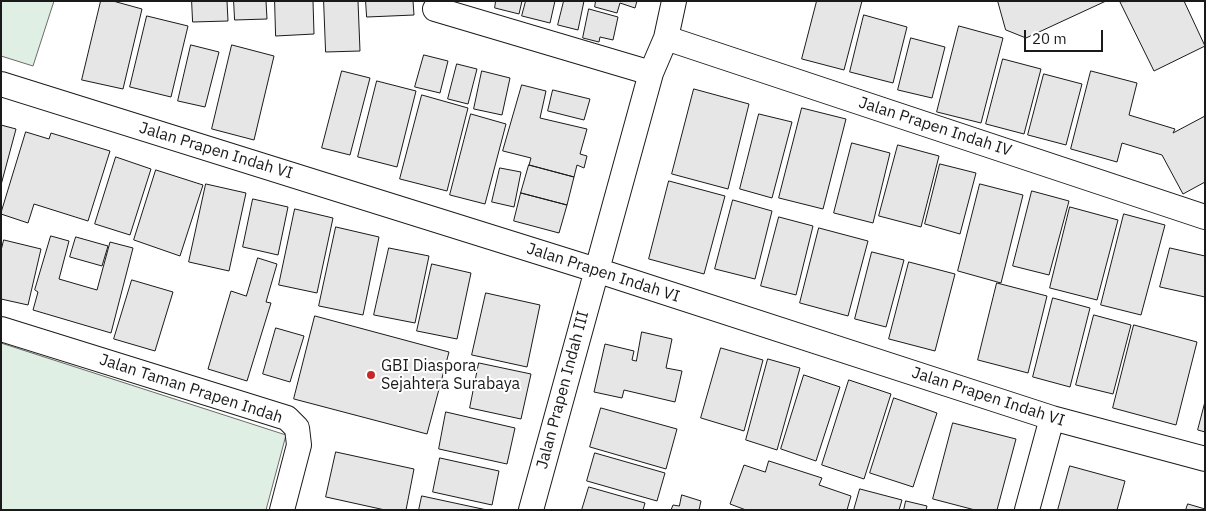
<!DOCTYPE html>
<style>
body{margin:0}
#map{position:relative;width:1206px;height:511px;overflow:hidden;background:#fff;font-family:"IBM Plex Sans",sans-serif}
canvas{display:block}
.frame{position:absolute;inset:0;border:2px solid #1a1a1a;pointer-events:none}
.scale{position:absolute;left:1024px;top:30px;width:79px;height:22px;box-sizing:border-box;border:2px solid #1a1a1a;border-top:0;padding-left:6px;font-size:15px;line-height:18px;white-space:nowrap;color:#1a1a1a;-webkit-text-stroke:4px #fff;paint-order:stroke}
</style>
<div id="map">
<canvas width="1206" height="511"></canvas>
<div class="frame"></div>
<div class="scale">20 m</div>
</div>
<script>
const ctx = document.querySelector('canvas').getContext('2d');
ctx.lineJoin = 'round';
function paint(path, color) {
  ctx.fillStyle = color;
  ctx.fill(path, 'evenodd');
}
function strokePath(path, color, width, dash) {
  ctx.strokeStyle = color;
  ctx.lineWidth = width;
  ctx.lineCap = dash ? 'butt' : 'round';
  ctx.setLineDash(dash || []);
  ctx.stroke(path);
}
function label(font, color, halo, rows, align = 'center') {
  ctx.font = font + ' "IBM Plex Sans",sans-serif';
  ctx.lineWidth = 4;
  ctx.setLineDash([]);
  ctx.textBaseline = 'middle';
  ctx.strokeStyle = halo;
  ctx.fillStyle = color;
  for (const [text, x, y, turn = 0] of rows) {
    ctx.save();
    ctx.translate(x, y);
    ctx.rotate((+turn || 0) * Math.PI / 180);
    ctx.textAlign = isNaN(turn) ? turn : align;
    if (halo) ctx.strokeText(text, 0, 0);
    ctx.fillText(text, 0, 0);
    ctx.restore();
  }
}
const green = new Path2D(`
 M1 1H54L33 66 1 56Z
 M1 343 286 435 266 510H1Z`);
paint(green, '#e0efe3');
strokePath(green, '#6a6a6a', 1);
const building = new Path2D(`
 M101 1H113L142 9 123 89 82 80Z
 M192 1H227L228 21 193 22Z
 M234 1H266L267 19 235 20Z
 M275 1H313L314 34 276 36Z
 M324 1H358L360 51 326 52Z
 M366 1H413L414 15 367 17Z
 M496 1H522L519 14 495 8Z
 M526 1H555L550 23 522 16Z
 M564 1H584L578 30 558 25Z
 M596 1H637L635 8 620 3 617 13 595 7Z
 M817 1H862L844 70 802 59Z
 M998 1H1106L1026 38 1006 30Z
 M1184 1 1205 46 1154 71 1120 2Z
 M589 9 618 17 613 40 600 37 599 42 583 38Z
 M864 15 907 27 893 83 850 72Z
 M147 16 188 26 171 97 130 87Z
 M959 26 1003 38 981 123 937 112Z
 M911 38 945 47 932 98 898 90Z
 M191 45 219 52 205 107 178 101Z
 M232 45 274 56 254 140 212 129Z
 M424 55 448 61 440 93 415 87Z
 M1003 59 1041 69 1024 134 986 124Z
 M457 64 477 69 468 104 448 99Z
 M342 71 370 78 350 155 322 148Z
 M482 71 510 78 502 115 474 109Z
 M1091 71 1137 83 1129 115 1175 129 1173 133 1205 116V182L1183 194 1162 155 1122 143 1117 162 1071 149Z
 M1044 74 1082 84 1066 145 1028 135Z
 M377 81 416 91 397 167 358 157Z
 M522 85 546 91 540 118 587 129 580 154 587 156 584 168 577 165 574 177 529 165 531 158 503 151Z
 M694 89 749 104 728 189 672 174Z
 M553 90 590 99 584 120 548 111Z
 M422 95 468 108 447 191 400 179Z
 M802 108 846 119 823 209 779 198Z
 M471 114 506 124 485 204 450 195Z
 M759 114 792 122 772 198 740 189Z
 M1 125 16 129 1 185Z
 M26 132 49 139 51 133 110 151 88 221 34 204 28 223 1 214Z
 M852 143 890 153 873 223 834 213Z
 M898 145 939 156 921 227 879 216Z
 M116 157 151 169 130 235 95 224Z
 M940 164 976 173 960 234 925 224Z
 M529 165 574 177 567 205 521 193Z
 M500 168 521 172 514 207 492 202Z
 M156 170 203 185 180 256 134 240Z
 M669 181 725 196 704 274 649 259Z
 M206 184 246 193 229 271 189 262Z
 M980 184 1023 195 1001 283 958 271Z
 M1032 191 1069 201 1049 275 1013 266Z
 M521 193 567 205 559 233 514 221Z
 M253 199 288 207 278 255 243 247Z
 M733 200 772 211 755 279 715 269Z
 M1070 207 1118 220 1097 300 1050 288Z
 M295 209 333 218 317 293 279 285Z
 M1124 214 1165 225 1141 315 1101 305Z
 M779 217 813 226 796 295 761 286Z
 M336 227 379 237 363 315 319 306Z
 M819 228 868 241 848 316 800 303Z
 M51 236 69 241 59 279 97 290 110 242 133 248 111 333 33 310 38 292 35 290Z
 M76 237 108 246 102 266 70 257Z
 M4 240 41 249 28 305 1 299V251Z
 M389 248 429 256 415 323 374 315Z
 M1170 248 1205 256V297L1160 287Z
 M872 252 904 260 886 327 855 319Z
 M258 258 277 264 266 302 271 303 247 381 208 369 231 291 246 296Z
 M909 262 955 274 935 351 889 339Z
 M432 264 471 273 457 339 417 331Z
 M132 280 173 292 155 351 114 339Z
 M997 283 1047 296 1028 373 978 360Z
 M486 293 540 305 527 367 472 355Z
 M1053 298 1090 308 1070 387 1033 377Z
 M1094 315 1131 325 1113 394 1076 385Z
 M315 316 449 352 427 434 294 399Z
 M1134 325 1197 342 1176 425 1113 408Z
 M276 328 304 336 290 382 263 374Z
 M642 332 672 339 666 368 682 371 675 402 624 390 622 398 594 392 605 344 634 351 632 360 636 361Z
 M721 348 763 360 744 431 701 418Z
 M768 359 800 368 777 450 746 440Z
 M479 363 531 374 521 419 470 408Z
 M804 375 840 387 816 461 781 449Z
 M849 380 891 394 864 479 822 465Z
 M894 398 937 413 913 487 870 473Z
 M1205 402V432L1198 430Z
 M601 408 677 429 666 469 590 447Z
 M446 412 515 428 507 464 439 449Z
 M953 423 1016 439 997 510H975L933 499Z
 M336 452 414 469 406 510H385L326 497Z
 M595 453 665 473 657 501 587 481Z
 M440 458 499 471 492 505 433 492Z
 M769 461 822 478 819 485 851 496 847 510H746L730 504 744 465 765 472Z
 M1070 466 1125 481 1117 510H1058Z
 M589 487 645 503 643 510H582Z
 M860 489 902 500 899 510H854Z
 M682 495 701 501 699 510H671L673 505 679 506Z
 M422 496 487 510H419Z
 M906 501 927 506 926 510H904Z
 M1188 504 1205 509V510H1186Z`);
paint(building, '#e6e6e6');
strokePath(building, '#1a1a1a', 1);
const street = new Path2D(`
 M435 9 651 73
 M666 38 1205 217
 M1 84 596 270 1052 418 1205 459
 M1 329 287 418 297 428 299 445 282 510
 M531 510 651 73 666 38 674 1
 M1027 510 1052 418`);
strokePath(street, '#1a1a1a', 26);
strokePath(street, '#fff', 24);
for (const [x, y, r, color] of [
 [371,375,5,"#c62828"]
]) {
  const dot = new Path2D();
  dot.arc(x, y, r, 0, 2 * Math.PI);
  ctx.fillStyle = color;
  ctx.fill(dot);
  strokePath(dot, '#fff', 2);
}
label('16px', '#1a1a1a', '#fff', [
 ["Jalan Prapen Indah IV",935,127,18],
 ["Jalan Prapen Indah VI",216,151,17],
 ["Jalan Prapen Indah VI",603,273,18],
 ["Jalan Taman Prapen Indah",191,389,18],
 ["Jalan Prapen Indah III",563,390,-75],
 ["Jalan Prapen Indah VI",988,397,18]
]);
label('16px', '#1a1a1a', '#fff', [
 ["GBI Diaspora",381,366],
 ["Sejahtera Surabaya",381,384]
], 'left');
</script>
